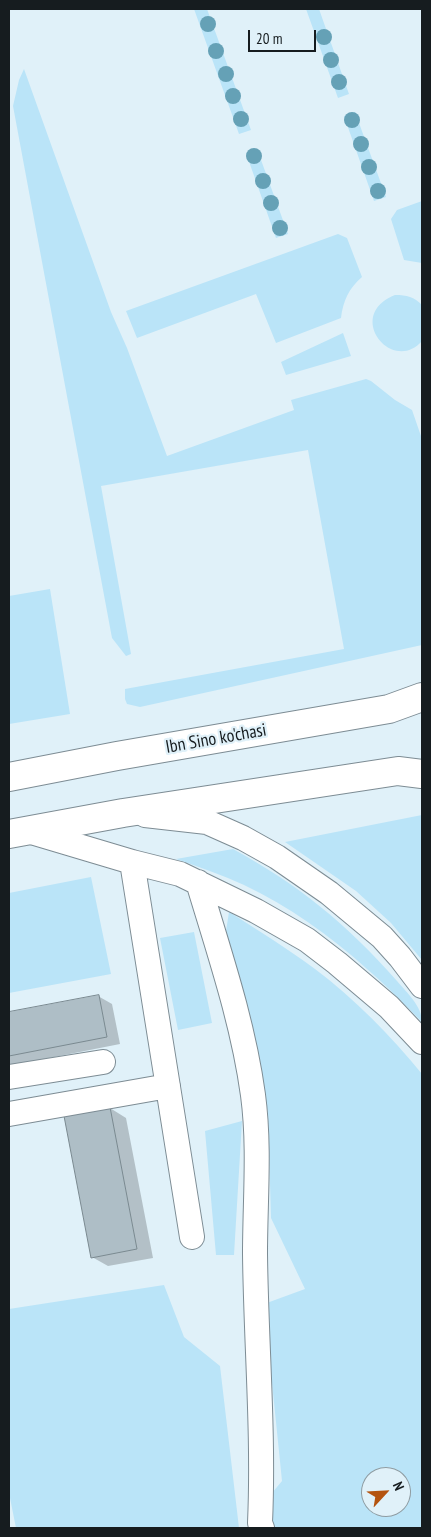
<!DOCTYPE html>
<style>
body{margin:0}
#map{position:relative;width:431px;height:1537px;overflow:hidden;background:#e0f1f9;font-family:"PT Sans Narrow",sans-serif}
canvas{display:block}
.frame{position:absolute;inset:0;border:10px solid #161c1f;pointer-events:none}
.north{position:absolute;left:361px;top:1467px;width:50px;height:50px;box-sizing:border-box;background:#e0f1f9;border:1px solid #8f9ca2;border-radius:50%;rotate:65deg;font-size:14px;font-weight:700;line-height:20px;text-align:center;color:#161c1f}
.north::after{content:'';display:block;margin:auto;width:18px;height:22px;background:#b45410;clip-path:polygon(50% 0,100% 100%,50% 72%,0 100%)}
.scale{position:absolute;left:248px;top:30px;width:68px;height:22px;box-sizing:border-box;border:2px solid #161c1f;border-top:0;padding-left:6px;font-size:15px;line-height:18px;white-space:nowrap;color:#161c1f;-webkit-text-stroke:4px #e0f1f9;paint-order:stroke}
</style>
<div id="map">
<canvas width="431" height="1537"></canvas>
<div class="frame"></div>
<div class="north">N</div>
<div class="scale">20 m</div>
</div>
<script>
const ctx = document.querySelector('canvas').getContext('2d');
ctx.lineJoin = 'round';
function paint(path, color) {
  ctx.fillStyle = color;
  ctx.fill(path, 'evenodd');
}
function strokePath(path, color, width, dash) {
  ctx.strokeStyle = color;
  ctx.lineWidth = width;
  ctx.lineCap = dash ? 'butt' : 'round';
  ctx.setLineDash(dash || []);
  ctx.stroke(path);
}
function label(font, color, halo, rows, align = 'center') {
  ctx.font = font + ' "PT Sans Narrow",sans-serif';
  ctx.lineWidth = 4.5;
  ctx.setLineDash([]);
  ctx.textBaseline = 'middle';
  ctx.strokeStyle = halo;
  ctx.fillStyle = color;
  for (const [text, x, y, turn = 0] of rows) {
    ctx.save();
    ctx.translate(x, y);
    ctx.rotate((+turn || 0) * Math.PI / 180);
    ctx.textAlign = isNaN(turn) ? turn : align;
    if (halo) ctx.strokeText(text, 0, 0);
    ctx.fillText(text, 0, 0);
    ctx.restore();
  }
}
paint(new Path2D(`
 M194 9H207L251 130 239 134Z
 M306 9H319L349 94 338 98Z
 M24 69 111 312 127 348 167 456 294 410 291 400 366 379 371 381 395 400 412 410 422 439V645L140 707 127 704 125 699V689L344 649 308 450 101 486 131 654 126 656 112 638 13 106 19 80Z
 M355 112 386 197 374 201 344 116Z
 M257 149 288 234 276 238 246 153Z
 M422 201V263L404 260 391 219 397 210Z
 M338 234 347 238 362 277C349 288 343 301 341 318L276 343 256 294 137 338 126 311Z
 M395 295C407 295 414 297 422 305V341C392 375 344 315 395 295Z
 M343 333 351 356 286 375 281 362Z
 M50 589 70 714 9 724V596Z
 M422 815V960L391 923 356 891 285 842Z
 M233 849C299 885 347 924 397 981 407 993 422 1006 422 1022 404 1004 387 986 367 969 331 936 288 906 244 885 222 875 199 867 176 859Z
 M91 877 111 974 9 993V893Z
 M229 912C258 930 288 949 315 969 355 999 391 1036 422 1074V1528H270L272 1493 282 1481 264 1304 305 1289 271 1218 268 1113 260 1072 226 931ZM371 1477H401V1507H371Z
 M194 932 212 1023 178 1030 160 938Z
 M242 1121 234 1255H216L205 1131Z
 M164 1285 184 1337 220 1366 239 1528H16L9 1493V1309Z`), '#bae4f8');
paint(new Path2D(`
 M98 996 112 1004 120 1044 9 1066V1014Z
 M110 1108 126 1118 153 1258 108 1266 92 1257Z`), '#0003');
const building = new Path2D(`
 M99 995 107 1037 9 1056V1012Z
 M110 1107 137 1249 91 1258 64 1116Z`);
paint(building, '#aebec6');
strokePath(building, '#7a8990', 1);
const minor = new Path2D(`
 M145 815 207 822 243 838 277 857 329 893 382 937 400 957 422 986
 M28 831 132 862 180 874 256 911 307 940 337 963 389 1007 422 1042
 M132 862 192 1237
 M198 882C219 952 243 1022 253 1095 260 1147 255 1201 255 1254 256 1343 264 1433 260 1523L262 1528
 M9 1077 103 1062
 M9 1114 168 1086`);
const major = new Path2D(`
 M9 777 117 756 389 709 422 697
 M9 834 123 813 398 771 422 774`);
strokePath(minor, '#7d8c94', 26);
strokePath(major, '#7d8c94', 30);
strokePath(minor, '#fff', 24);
strokePath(major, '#fff', 28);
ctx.fillStyle = '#65a1b6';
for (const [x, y] of [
 [208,24],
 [324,37],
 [216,51],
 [331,60],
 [226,74],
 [339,82],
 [233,96],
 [241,119],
 [352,120],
 [361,144],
 [254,156],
 [369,167],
 [263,181],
 [378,191],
 [271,203],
 [280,228]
]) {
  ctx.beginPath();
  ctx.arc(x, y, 8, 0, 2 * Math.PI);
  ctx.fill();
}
label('18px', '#161c1f', '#e0f1f9', [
 ["Ibn Sino ko'chasi",216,739,-10]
]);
</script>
